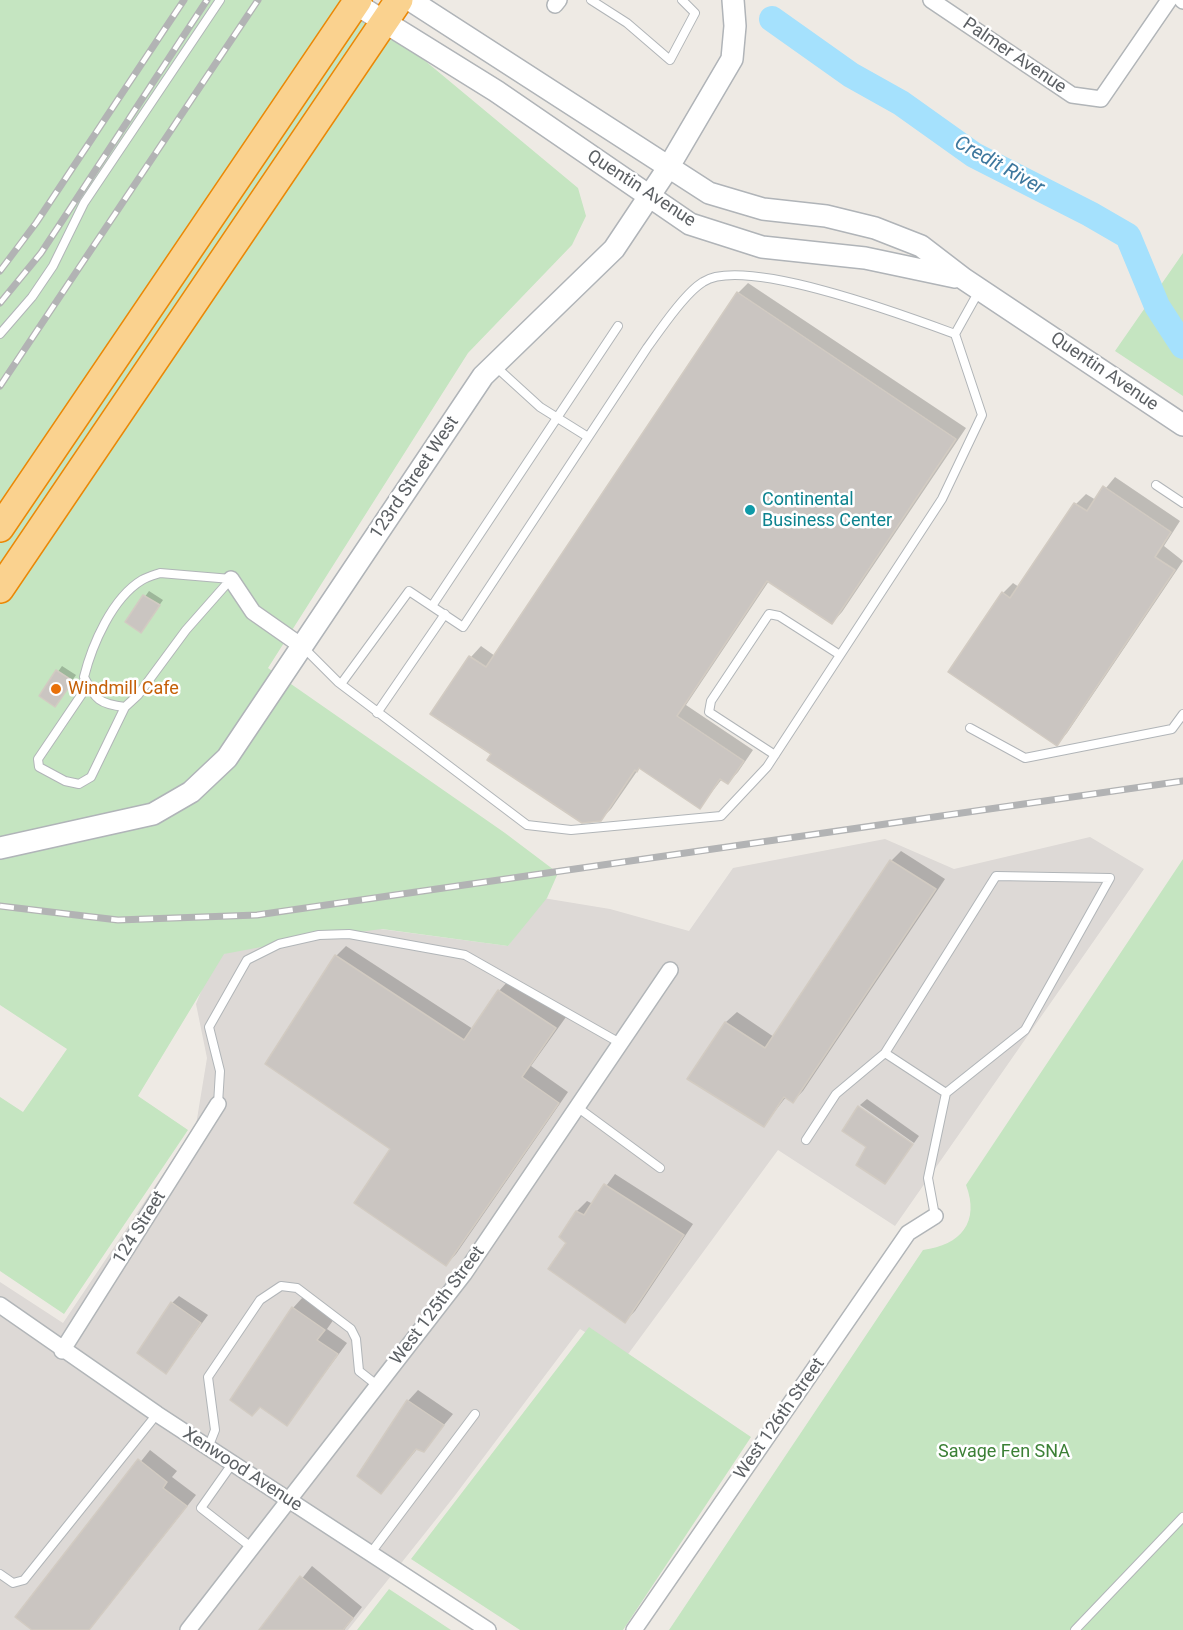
<!DOCTYPE html>
<style>
body{margin:0}
canvas{display:block;background:#eeeae4}
</style>
<canvas width="1183" height="1630"></canvas>
<script>
const ctx = document.querySelector('canvas').getContext('2d');
ctx.lineJoin = 'round';
function paint(path, color) {
  ctx.fillStyle = color;
  ctx.fill(path, 'evenodd');
}
function strokePath(path, color, width, dash) {
  ctx.strokeStyle = color;
  ctx.lineWidth = width;
  ctx.lineCap = dash ? 'butt' : 'round';
  ctx.setLineDash(dash || []);
  ctx.stroke(path);
}
function label(font, color, halo, rows, align = 'center') {
  ctx.font = font + ' Roboto,sans-serif';
  ctx.lineWidth = 5;
  ctx.setLineDash([]);
  ctx.textBaseline = 'middle';
  ctx.strokeStyle = halo;
  ctx.fillStyle = color;
  for (const [text, x, y, turn = 0] of rows) {
    ctx.save();
    ctx.translate(x, y);
    ctx.rotate((+turn || 0) * Math.PI / 180);
    ctx.textAlign = isNaN(turn) ? turn : align;
    if (halo) ctx.strokeText(text, 0, 0);
    ctx.fillText(text, 0, 0);
    ctx.restore();
  }
}
paint(new Path2D(`
 M1090 837 1144 869 895 1226 778 1150 626 1357 580 1329 453 1498 348 1630H0V1282L63 1323 196 1125 207 1058 196 1004 215 957 303 925 380 929 508 946 543 898 610 909 689 931 733 868 885 839 954 869Z`), '#ddd9d6');
paint(new Path2D(`
 M0 0H352L578 188 586 216 572 245 468 353 268 668 505 833 558 873 547 898 508 946 382 929 304 939 224 954 138 1096 188 1130 64 1314 0 1271V1097L23 1112 67 1049 0 1005Z
 M1183 253V396L1115 351Z
 M1183 859V1630H669L923 1250C961 1245 980 1222 966 1185Z
 M589 1327 751 1437 623 1630H520L411 1559Z
 M389 1589 451 1630H357Z`), '#c5e5c1');
paint(new Path2D(`
 M748 283 966 428 842 612 832 623 769 581 686 705 753 750 738 772 728 783 722 779 700 807 640 767 611 809 600 820 432 714 471 657 481 646 495 656 738 293Z
 M1115 477 1180 521 1164 546 1183 561 1067 733 1057 744 1003 593 1013 583 1019 587 1076 504 1086 494 1096 500Z
 M149 591 163 600 141 631 127 622Z
 M62 666 76 675 55 705 41 696Z
 M901 851 945 879 803 1091 793 1101 786 1097 764 1125 689 1079 726 1022 737 1012 774 1037 891 861Z
 M346 946 473 1029 499 991 509 980 566 1017 531 1066 568 1092 456 1254 446 1264 392 1148 336 956Z
 M867 1099 919 1136 914 1143 860 1105Z
 M615 1174 693 1224 635 1311 625 1321 568 1243 577 1211 587 1201 593 1204Z
 M179 1296 208 1315 166 1372 172 1303Z
 M303 1297 334 1319 327 1329 347 1343 287 1424 260 1406 232 1400 293 1308Z
 M418 1390 453 1414 423 1450 418 1448 381 1492 359 1476 408 1401Z
 M150 1450 177 1471 172 1477 196 1495 89 1630H34L17 1617Z
 M312 1566 362 1607 344 1630H261Z`), '#0003');
strokePath(new Path2D(`
 M772 19 851 75 901 103 974 155 1090 214 1128 236 1157 306 1183 346`), '#a5e1fd', 26);
const building = new Path2D(`
 M737 292 956 439 832 624 767 581 677 716 744 761 728 784 720 779 700 809 639 768 637 772 635 770 601 821 582 823 487 760 491 754 430 714 469 656 486 667Z
 M1103 486 1171 532 1155 557 1175 570 1057 746 948 672 1002 592 1010 598 1074 503 1087 511Z
 M143 595 160 605 141 633 125 622Z
 M56 670 73 681 55 707 39 696Z
 M890 860 936 889 793 1103 784 1097 764 1127 687 1079 725 1022 765 1048Z
 M335 955 464 1040 498 990 556 1028 522 1077 559 1103 446 1266 354 1203 390 1149 265 1064Z
 M858 1106 913 1144 885 1184 856 1165 866 1147 842 1131Z
 M604 1184 684 1235 625 1323 548 1269 566 1243 559 1237 576 1211 584 1215Z
 M171 1302 201 1323 166 1374 137 1353Z
 M292 1307 325 1330 317 1340 338 1354 287 1426 260 1407 252 1416 230 1400Z
 M407 1400 444 1425 424 1452 416 1449 381 1494 357 1476Z
 M138 1459 167 1482 163 1488 187 1506 89 1630H32L15 1617Z
 M300 1576 353 1618 343 1630H259Z`);
paint(building, '#cac5c1');
strokePath(building, '#d2cbc2', 1.5);
const lane = new Path2D(`
 M591 0 627 23 670 60 695 13 682 0
 M0 334 32 297 53 266 84 203 220 0
 M495 366 540 407 588 437
 M1156 485 1183 503
 M160 573 231 579 186 630 138 695 125 707C99 704 96 700 84 677 92 645 112 598 142 580 147 577 154 575 160 573Z
 M432 606 618 326
 M304 648 338 682 527 825 571 830 721 816 767 767 942 499 982 415 955 334 979 291
 M341 684 409 591 463 627 647 348C660 330 685 293 703 282 744 255 909 317 955 334
 M88 685 38 759 39 767 65 781 79 784 91 777 125 707
 M377 713 445 614
 M970 728 1025 758 1172 729 1183 714
 M775 755 709 712 711 701 769 614 779 616 840 655
 M218 1104 220 1071 209 1027 247 960 279 944 319 935 349 934 465 955 620 1043
 M577 1107 660 1168
 M806 1140 836 1094 885 1053
 M935 1216 928 1178 946 1093 885 1053 996 876 1110 878 1025 1030 946 1093
 M208 1448 215 1430 208 1377 260 1300 281 1286 297 1288 351 1329 356 1339 359 1371 378 1386
 M232 1464 201 1508 251 1547
 M370 1554 475 1414
 M0 1574 13 1583 24 1580 157 1414
 M1075 1630 1183 1517`);
const street = new Path2D(`
 M931 0 1072 95 1101 99 1169 0
 M1182 0 1183 1
 M555 5 559 0
 M231 579 253 612 303 647
 M0 1305 157 1414 488 1630
 M62 1351 218 1104
 M188 1630 464 1274 670 970
 M634 1630 908 1233 935 1216`);
const secondary = new Path2D(`
 M410 0 709 193 763 209 826 216 875 228 921 246 964 279 1183 425
 M356 4 496 91 690 224 762 247 865 258 955 277
 M0 848 153 814 191 792 227 758 483 376 614 249 668 168 732 59 735 26 733 0`);
const highway = new Path2D(`
 M0 528 358 0
 M0 589 399 0`);
strokePath(lane, '#b1b5b8', 10);
strokePath(street, '#b1b5b8', 18);
strokePath(secondary, '#b0b4b8', 24);
strokePath(highway, '#eb8806', 30);
strokePath(lane, '#fff', 8);
strokePath(street, '#fff', 15);
strokePath(secondary, '#fff', 21);
strokePath(highway, '#fad28f', 27);
const rail = new Path2D(`
 M0 271 36 223 184 0
 M0 303 41 253 207 0
 M0 386 258 0
 M0 906 118 920 257 915 1183 781`);
strokePath(rail, '#b2b3b4', 7);
strokePath(rail, '#fff', 4.5, [14]);
for (const [x, y, r, color] of [
 [750,510,6,"#0f9aa8"],
 [56,689,6,"#e8710a"]
]) {
  const dot = new Path2D();
  dot.arc(x, y, r, 0, 2 * Math.PI);
  ctx.fillStyle = color;
  ctx.fill(dot);
  strokePath(dot, '#fff', 2);
}
label('18px', '#5c6064', '#fff', [
 ["Palmer Avenue",1014,56,34],
 ["Quentin Avenue",641,189,33],
 ["Quentin Avenue",1104,372,34],
 ["123rd Street West",415,478,-56],
 ["124 Street",140,1228,-58],
 ["West 125th Street",438,1306,-53],
 ["West 126th Street",780,1419,-55],
 ["Xenwood Avenue",242,1470,33]
]);
label('18px', '#0d838f', '#fff', [
 ["Continental",762,500],
 ["Business Center",762,521]
], 'left');
label('18px', '#c56008', '#fff', [
 ["Windmill Cafe",68,689]
], 'left');
label('18px', '#3c8036', '#fff', [
 ["Savage Fen SNA",1004,1452]
]);
label('italic 20px', '#3d779d', '#fff', [
 ["Credit River",999,166,29]
]);
</script>
